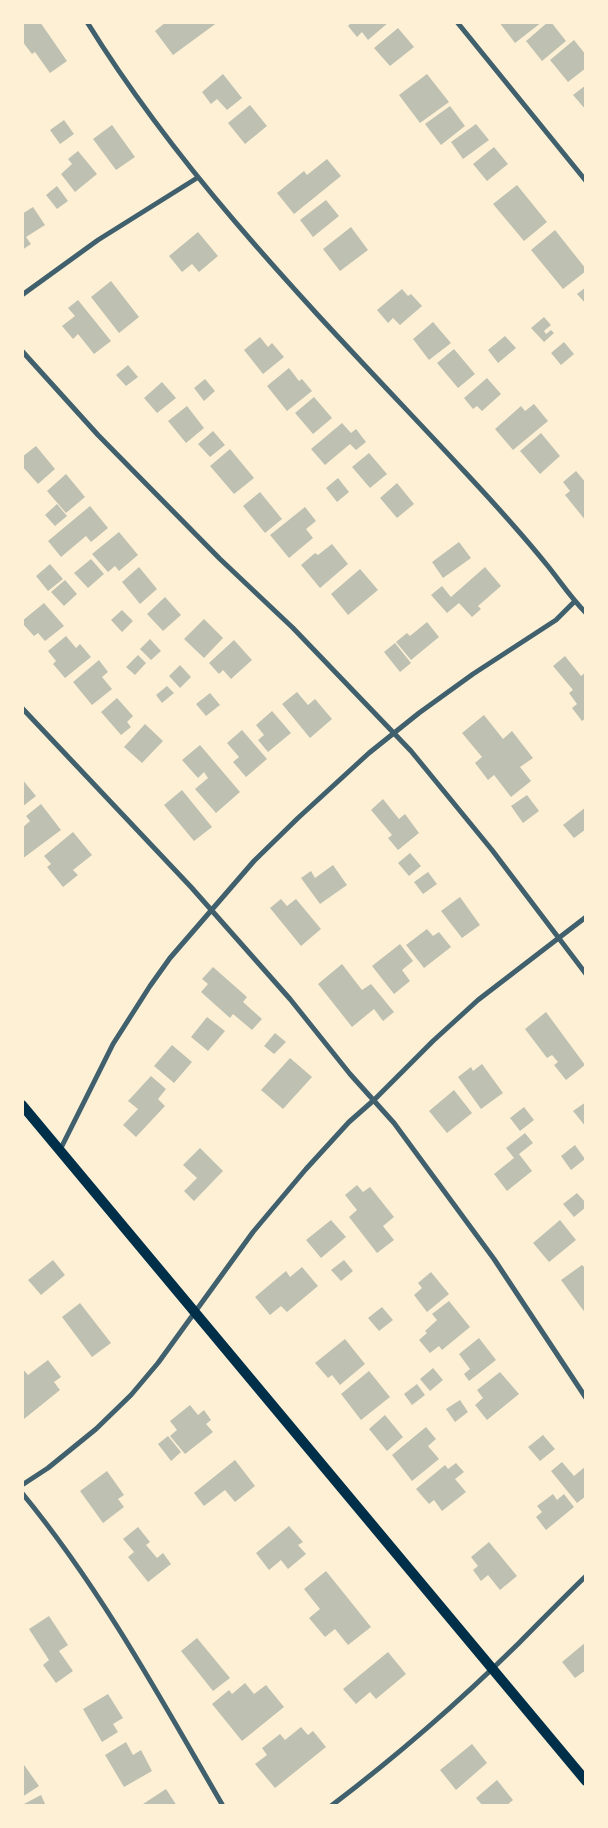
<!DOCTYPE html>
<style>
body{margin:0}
#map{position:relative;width:608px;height:1828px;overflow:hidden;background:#fdf0d5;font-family:"Asap Condensed",sans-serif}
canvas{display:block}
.frame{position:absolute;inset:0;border:24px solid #fdf0d5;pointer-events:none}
</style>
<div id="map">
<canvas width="608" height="1828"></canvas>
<div class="frame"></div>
</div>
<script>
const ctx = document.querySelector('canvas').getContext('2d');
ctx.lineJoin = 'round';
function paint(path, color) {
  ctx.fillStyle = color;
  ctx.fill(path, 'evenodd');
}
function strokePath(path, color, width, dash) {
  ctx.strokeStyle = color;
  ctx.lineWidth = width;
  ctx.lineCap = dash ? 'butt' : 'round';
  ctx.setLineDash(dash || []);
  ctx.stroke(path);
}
paint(new Path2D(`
 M22 22H40L67 61 50 73 35 52 32 54 22 41Z
 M166 22H218L173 55 155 31Z
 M352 22H389L368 40 362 32 357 37 348 26Z
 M499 22H542L515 43Z
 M548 22H551L566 41 542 61 526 41Z
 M398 28 414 47 390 66 374 48Z
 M574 40 586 55V68L568 82 550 60Z
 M223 74 242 98 227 110 217 99 211 104 202 92Z
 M427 74 449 102 420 123 399 95Z
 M586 85V110L573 95Z
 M250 105 267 126 245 144 228 123Z
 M450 106 465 126 441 145 425 124Z
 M64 120 74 134 60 144 50 130Z
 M476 124 489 140 463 159 451 142Z
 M112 125 135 157 116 170 93 139Z
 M494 147 508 164 487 181 473 164Z
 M78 151 97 174 75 192 61 174 72 164 68 159Z
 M327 159 341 176 294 214 277 193 304 171 307 175Z
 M517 185 547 222 524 241 493 204Z
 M57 186 68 201 57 209 46 195Z
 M326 200 339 216 313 237 300 220Z
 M33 207 45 225 26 237 31 244 22 250V214Z
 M351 227 368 250 340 271 323 249Z
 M555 230 586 269V271L563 289 531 250Z
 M198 232 218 256 199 272 192 264 182 272 169 256Z
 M111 281 139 317 119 333 91 297Z
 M586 287V304L577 294Z
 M402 289 408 296 411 294 422 306 400 325 393 318 388 323 377 310Z
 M78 300 111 341 94 354 78 334 73 339 62 326 75 316 68 308Z
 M544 317 551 325 544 331 546 334 551 330 554 333 544 342 531 328Z
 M433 322 451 343 429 360 413 339Z
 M505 336 516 348 498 363 488 350Z
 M260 337 268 347 272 343 284 357 263 374 244 350Z
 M564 342 574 354 561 365 551 353Z
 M454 349 475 374 458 388 437 363Z
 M128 365 138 377 126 386 116 375Z
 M289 368 299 381 302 379 312 391 287 411 267 386Z
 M487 378 501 394 482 411 477 406 473 409 464 398Z
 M205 379 215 391 204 401 194 388Z
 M162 382 176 398 157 413 144 398Z
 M314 397 332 418 313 434 295 413Z
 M534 404 548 421 513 450 495 429 521 406 525 411Z
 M187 406 204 428 186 443 168 421Z
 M342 423 351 433 356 429 366 442 356 450 350 444 325 465 311 449Z
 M213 431 225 445 210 457 198 444Z
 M541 433 560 456 540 474 520 451Z
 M36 446 55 469 38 484 22 466V457Z
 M230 449 254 478 234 494 210 466Z
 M369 453 387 474 370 488 352 467Z
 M576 471 586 483V521L565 495 570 491 563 482Z
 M66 474 85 497 66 513 47 491Z
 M338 478 349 492 337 502 326 488Z
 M397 483 414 504 397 518 380 498Z
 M260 492 282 519 265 533 243 506Z
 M57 504 67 516 55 526 45 515Z
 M90 506 108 528 91 542 86 536 61 557 48 541Z
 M305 507 316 521 306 529 313 538 289 558 270 535Z
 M119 532 138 555 119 571 115 566 108 572 92 554Z
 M459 542 471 558 443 578 432 562Z
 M332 544 348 564 320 588 301 565 315 553 318 555Z
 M91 559 104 574 88 588 74 573Z
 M50 564 63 579 48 591 36 576Z
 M139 567 157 589 140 604 122 582Z
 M485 567 501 586 478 606 481 609 472 617 459 603 447 613 431 595 442 586 451 597Z
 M360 569 378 590 348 615 331 594Z
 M65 580 77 594 64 606 51 592Z
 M165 597 181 615 163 631 147 614Z
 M44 603 64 626 45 641 38 633 34 636 22 623V621Z
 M122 610 133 621 122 632 111 620Z
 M204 619 223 638 204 658 184 639Z
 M427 622 439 637 411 660 396 642 407 633 410 636Z
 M66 636 76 648 80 644 91 657 65 678 53 664 56 661 48 651Z
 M150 639 161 651 151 660 140 649Z
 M234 640 252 660 231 679 223 670 219 674 209 663Z
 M395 643 411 663 400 672 384 652Z
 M138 655 146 663 135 675 126 667Z
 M565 656 581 676 586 672V718L582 721 572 708 577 704 569 693 573 690 553 666Z
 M99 660 108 672 102 677 112 689 92 705 73 682Z
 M180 665 191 677 180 688 169 676Z
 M167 686 174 693 162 703 156 695Z
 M297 692 308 705 315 699 332 719 310 738 282 704Z
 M210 693 220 705 206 716 196 704Z
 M117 698 133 716 127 722 131 727 121 735 101 712Z
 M272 711 291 733 268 752 258 740 264 735 256 725Z
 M484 715 503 739 512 731 533 758 520 767 531 781 511 797 494 775 488 780 475 763 482 757 462 733Z
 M145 724 163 741 142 763 124 747Z
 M242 730 267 759 246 777 233 762 239 757 227 743Z
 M200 745 240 792 216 813 195 789 208 778 204 772 198 778 182 760Z
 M22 779 36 796 22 807Z
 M182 790 212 827 194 841 164 805Z
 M527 795 539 811 523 823 511 806Z
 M383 799 399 819 405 814 419 833 398 850 388 838 392 835 371 810Z
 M41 804 61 830 22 859V828L30 821 26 816Z
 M586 807V829L574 838 563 825Z
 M73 832 92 855 73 870 78 875 63 887 47 867 51 864 44 856Z
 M410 853 421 866 409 876 398 863Z
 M333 865 347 885 320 904 301 878 311 871 315 878Z
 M428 872 437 884 423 894 414 882Z
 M460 897 480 925 462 938 441 911Z
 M281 899 287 906 296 899 321 929 301 946 270 908Z
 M427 929 433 936 439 932 451 947 424 968 406 945Z
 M400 944 413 961 402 970 410 981 394 994 372 966Z
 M342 964 362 990 371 984 394 1012 383 1021 374 1009 352 1027 318 984Z
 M213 967 247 997 243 1002 262 1019 252 1030 233 1014 230 1018 201 992 208 984 202 979Z
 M546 1012 585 1065 566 1080 554 1065 558 1062 552 1055 547 1058 525 1029Z
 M207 1017 225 1031 208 1051 191 1037Z
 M275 1033 286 1042 274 1054 264 1046Z
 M172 1045 192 1062 174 1083 154 1066Z
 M290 1058 312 1077 283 1109 261 1090Z
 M482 1064 503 1093 481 1109 458 1077 471 1067 473 1071Z
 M151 1076 166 1089 158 1099 165 1106 136 1137 123 1125 138 1109 128 1101Z
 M454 1090 472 1113 447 1133 429 1111Z
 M586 1102V1127L573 1111Z
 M524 1107 534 1120 520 1131 510 1118Z
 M525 1133 533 1143 519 1154 532 1171 507 1191 494 1174 514 1158 506 1148Z
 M575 1145 585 1159 571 1170 561 1156Z
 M200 1148 223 1171 194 1201 184 1191 197 1178 183 1165Z
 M357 1185 363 1192 370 1187 394 1217 383 1226 394 1240 377 1253 349 1217 357 1210 345 1195Z
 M577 1193 586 1203V1207L574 1217 563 1204Z
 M331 1220 346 1237 321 1258 306 1240Z
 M560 1220 576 1240 549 1262 533 1243Z
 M53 1260 65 1275 41 1295 28 1280Z
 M344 1260 353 1271 341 1281 331 1270Z
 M582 1265 586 1269V1314L561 1280Z
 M302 1267 318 1286 287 1312 281 1306 270 1315 255 1297 286 1271 290 1277Z
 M431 1272 449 1294 427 1312 414 1295 422 1288 418 1283Z
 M449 1301 470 1327 442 1350 439 1346 430 1353 419 1340 427 1333 425 1331 437 1320 432 1314Z
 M80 1303 111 1343 92 1357 62 1317Z
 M382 1307 393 1320 379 1331 368 1318Z
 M479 1338 496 1360 469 1381 464 1374 470 1369 459 1354Z
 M345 1339 365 1364 340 1385 332 1375 328 1378 315 1363Z
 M48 1360 61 1377 54 1382 60 1390 24 1419 22 1417V1368L28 1375Z
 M433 1368 443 1380 430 1391 420 1379Z
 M369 1371 390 1397 361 1420 341 1394Z
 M500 1372 519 1394 487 1420 475 1405 483 1398 477 1390Z
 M417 1384 425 1395 412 1405 404 1394Z
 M460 1400 468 1412 455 1422 446 1409Z
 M190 1405 198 1415 204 1410 211 1420 206 1424 213 1432 185 1454 170 1436 177 1430 170 1421Z
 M385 1415 403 1437 387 1451 369 1429Z
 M426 1427 436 1439 428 1446 439 1459 412 1481 392 1455Z
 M543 1435 555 1449 540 1461 528 1447Z
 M168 1436 181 1452 171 1461 158 1444Z
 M235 1460 255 1486 235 1502 225 1490 204 1506 194 1493Z
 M562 1462 574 1476 586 1466V1496L577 1503 551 1471Z
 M456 1463 464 1472 455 1479 466 1492 442 1511 434 1500 429 1504 416 1489 445 1465 448 1469Z
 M107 1471 124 1495 118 1499 124 1507 103 1523 80 1491Z
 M553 1494 557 1500 564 1494 574 1507 546 1530 536 1517 542 1512 537 1506Z
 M289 1526 303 1542 298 1545 306 1554 288 1569 281 1560 269 1570 256 1553Z
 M138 1527 150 1542 146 1545 157 1558 163 1553 171 1564 148 1582 128 1557 134 1552 123 1539Z
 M489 1542 517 1576 500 1590 488 1575 481 1581 473 1570 478 1566 471 1557Z
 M326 1571 371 1627 348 1645 335 1629 325 1637 309 1618 320 1609 304 1589Z
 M49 1616 68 1645 59 1651 73 1671 56 1683 43 1665 49 1660 29 1629Z
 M197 1638 230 1678 213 1691 181 1651Z
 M586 1642V1670L575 1678 562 1662Z
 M388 1652 406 1674 376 1699 370 1692 356 1704 343 1689Z
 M245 1683 254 1694 266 1685 284 1707 242 1741 212 1704 229 1690 232 1694Z
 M108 1694 123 1718 113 1724 118 1732 102 1742 83 1709Z
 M301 1727 308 1735 313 1731 326 1747 275 1788 255 1764 267 1755 262 1748 280 1734 285 1740Z
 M126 1742 133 1755 141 1750 152 1771 124 1787 105 1755Z
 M472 1744 487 1763 456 1790 440 1770Z
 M22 1762 39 1786 22 1797Z
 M497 1780 513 1800 506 1806H483L476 1798Z
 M166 1789 177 1806H140Z
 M41 1795 46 1806H22V1805Z`), '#bec0b2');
strokePath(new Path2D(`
 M87 22C191 190 331 328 464 471 492 501 521 533 547 565 560 581 571 598 586 613
 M457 22 586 181
 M22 295 98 240 197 178
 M22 351 98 435 220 559 293 628 411 751 492 850 586 974
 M22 708 191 887 290 999 350 1074 394 1123 494 1259 586 1398
 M60 1150 113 1044 150 986 170 958 254 861 298 818 369 753 419 713 473 674 556 620 574 602
 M22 1485 48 1468 96 1429 131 1395 158 1363 253 1232 306 1169 349 1122 374 1100 433 1041 478 1000 586 917
 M22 1493C101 1589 161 1699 223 1806
 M331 1806C397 1756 460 1701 519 1643 541 1621 563 1598 586 1576`), '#3f606c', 5);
strokePath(new Path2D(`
 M22 1105 586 1781`), '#003049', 10);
</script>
